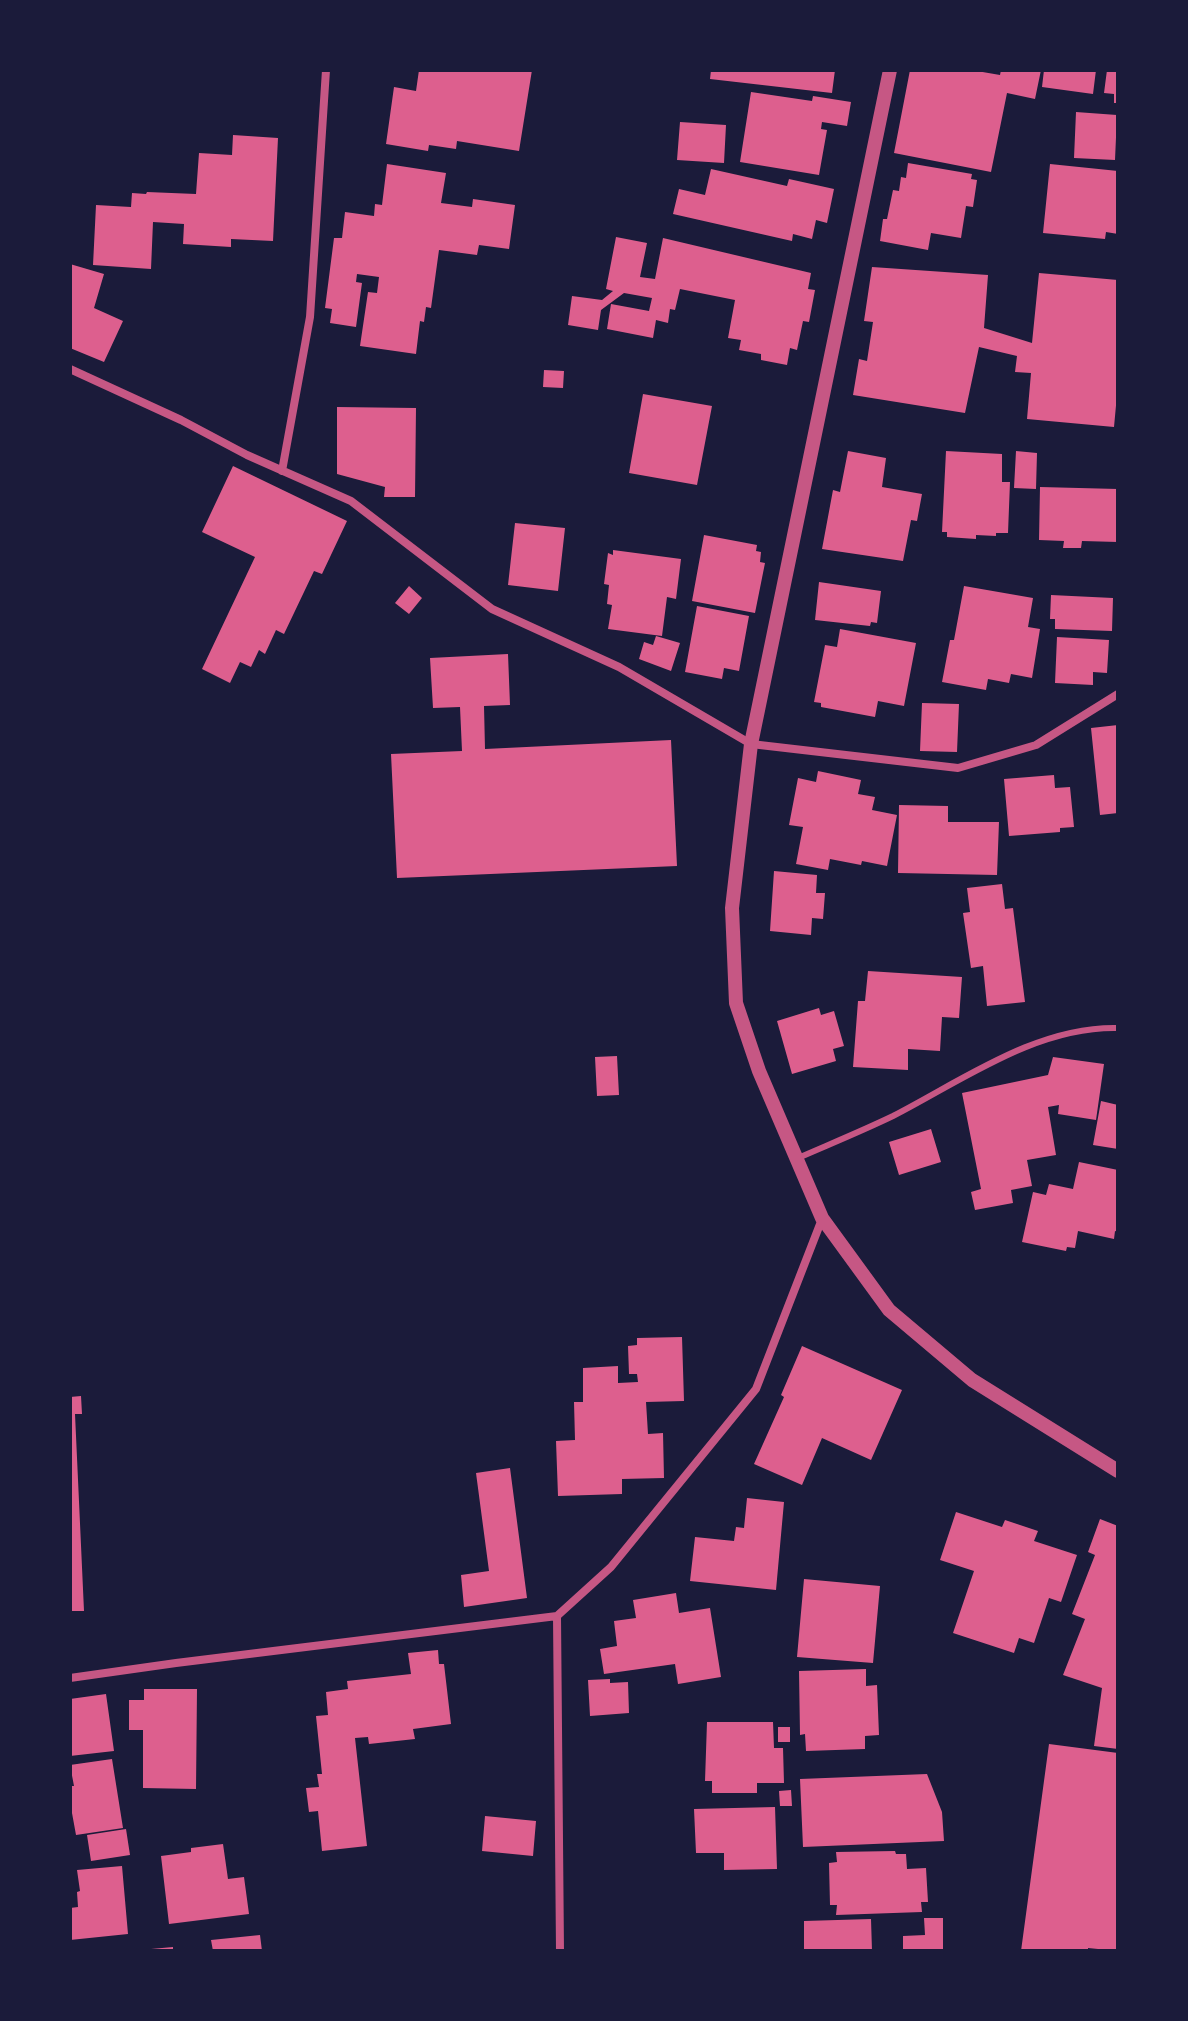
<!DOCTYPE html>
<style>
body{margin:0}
#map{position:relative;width:1188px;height:2021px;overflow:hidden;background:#1b1b3a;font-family:Arial,sans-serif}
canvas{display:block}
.frame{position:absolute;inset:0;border:72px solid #1b1b3a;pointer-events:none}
</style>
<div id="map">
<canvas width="1188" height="2021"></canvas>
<div class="frame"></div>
</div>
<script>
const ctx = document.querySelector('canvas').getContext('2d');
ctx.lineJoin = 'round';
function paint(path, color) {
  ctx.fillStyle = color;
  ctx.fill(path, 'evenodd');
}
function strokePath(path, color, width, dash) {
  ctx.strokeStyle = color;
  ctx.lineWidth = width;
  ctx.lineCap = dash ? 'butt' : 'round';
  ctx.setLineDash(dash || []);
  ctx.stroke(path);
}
paint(new Path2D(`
 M419 70H532L519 151 457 141 456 149 429 145 428 151 386 144 394 87 416 91Z
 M711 70H835L832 93 710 79Z
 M910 70H971L1000 75 1001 70H1041L1035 99 1007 93 991 172 894 153Z
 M1044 70H1096L1093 94 1042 87Z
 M1107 70H1118V103H1114V94L1104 93Z
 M751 92 812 101 813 96 851 102 847 126 822 122 821 129 827 130 819 175 740 162Z
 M1076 112 1117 115 1115 160 1074 158Z
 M680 122 726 125 724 163 677 160Z
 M233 135 278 138 273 241 231 239V247L183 244 184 224 153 222 151 269 93 265 96 205 131 207 132 193 146 194 147 192 196 194 199 153 232 155Z
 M908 163 972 174 971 179 977 180 973 207 966 206 961 238 931 233 928 250 880 241 883 219H887L893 190 899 191 901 177 906 178Z
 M387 164 446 173 441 203 472 207 473 199 515 205 509 249 479 245 477 255 439 250 431 308 426 307 424 322 420 321 416 354 360 346 368 292 377 293 379 277 357 274 356 282 362 283 356 327 330 323 332 309 325 308 334 238H342L345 212 374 216 375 204 382 205Z
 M1050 164 1118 171V234L1106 232 1105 239 1043 233Z
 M711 169 787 186 789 179 834 189 827 223 816 220 812 239 793 234 792 241 673 214 679 189 705 195Z
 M616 237 647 243 640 277 655 279 663 238 811 273 808 289 815 290 809 322 803 321 797 350 790 348 787 365 761 360V354L739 350 741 340 728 338 735 300 680 289 675 310 670 309 668 323 656 320 653 338 607 329 611 304 649 311 652 298 624 293 601 310 598 330 568 325 572 296 602 300 613 291 606 289Z
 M70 264 104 274 94 308 123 321 104 362 70 348Z
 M872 267 988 275 984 328 1032 343 1039 273 1118 280V384L1114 427 1027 419 1031 373 1015 372 1017 356 979 347 965 413 853 395 859 359 867 361 873 322 864 321Z
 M544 370 564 371 563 388 543 387Z
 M643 394 712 406 697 485 629 473Z
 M337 407 416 408 415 497H384L385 487 337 474Z
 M848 451 886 458 882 487 922 494 917 521 911 520 903 561 822 549 833 490 840 492Z
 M946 451 1002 454V482H1010L1008 533H996V536L976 535V539L947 537V532H942Z
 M1016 451 1037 453 1036 489 1014 488Z
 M233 466 347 521 322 574 314 571 284 634 276 630 265 654 259 650 251 667 240 662 230 683 202 669 255 557 202 532Z
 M1040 487 1118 489V542L1082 541 1081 548H1063L1064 541 1039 540Z
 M515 523 565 528 558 591 508 585Z
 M704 535 757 545 756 551 761 552 760 562 765 563 755 613 692 601Z
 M613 550 681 559 676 599 667 597 662 636 608 629 612 605 607 604 609 585 604 584 608 553 613 555Z
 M819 582 881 591 877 623 871 622 870 626 815 620Z
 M409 586 422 598 409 614 395 603Z
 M964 586 1033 598 1028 627 1040 629 1032 678 1011 674 1009 683 988 679 986 690 942 682 950 640H954Z
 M1051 595 1113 598 1112 631 1055 629V619H1050Z
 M697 606 749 616 739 671 724 668 722 679 685 672Z
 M840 629 916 643 904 706 878 701 875 717 821 707V703L814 702 825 645 837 647Z
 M656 636 680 643 671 671 639 659 644 642 653 645Z
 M1057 637 1109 640 1107 673 1093 672V685L1055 683Z
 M508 654 510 705 484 706 485 749 671 740 677 866 397 878 391 754 462 751 460 707 433 708 430 658Z
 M922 703 959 704 957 752 920 751Z
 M1118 725V813L1100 815 1091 728Z
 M818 771 861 780 858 794 875 797 872 810 897 815 887 866 862 861 861 865 830 859 828 870 796 864 803 827 789 825 798 778 816 782Z
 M1054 775 1055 788 1070 787 1074 827 1060 828V832L1009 836 1004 779Z
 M899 805 948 806V822H999L997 875 898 873Z
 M774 871 817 875 816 893H825L823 919 812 918 811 935 770 931Z
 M1002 884 1005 909 1013 908 1025 1002 987 1006 983 966 971 968 963 913 970 912 967 888Z
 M868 971 962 977 959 1018 942 1017 940 1051 908 1049V1070L853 1067 858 1001H865Z
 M819 1008 821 1015 834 1011 844 1046 833 1049 836 1061 792 1074 777 1021Z
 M617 1056 619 1095 597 1096 595 1057Z
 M1053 1057 1104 1064 1096 1120 1058 1114 1059 1105 1048 1107 1056 1155 1027 1160 1032 1186 1011 1190 1013 1203 975 1210 971 1192 981 1189 962 1093 1048 1075Z
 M1101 1101 1118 1105V1149L1093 1145Z
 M931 1129 941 1162 899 1175 889 1142Z
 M1079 1162 1118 1170V1232L1115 1231 1114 1239 1078 1231 1075 1248 1067 1247 1066 1251 1022 1242 1033 1192 1046 1195 1049 1184 1073 1189Z
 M682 1337 684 1401 646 1402 648 1434 663 1433 664 1478 622 1479V1494L558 1496 556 1441 575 1440 574 1402H583V1368L618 1366V1383L638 1382 637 1374H629L628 1346 637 1345V1338Z
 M802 1346 902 1390 871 1460 822 1438 802 1485 754 1464 784 1397 781 1395Z
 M81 1396 82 1414H75L84 1611H70V1397Z
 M510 1468 527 1598 464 1607 461 1575 489 1571 476 1473Z
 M747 1498 784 1502 776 1590 690 1581 695 1537 734 1541 736 1527 744 1528Z
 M956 1512 1002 1527 1005 1520 1038 1531 1034 1541 1077 1555 1061 1602 1049 1598 1034 1643 1019 1638 1014 1653 953 1633 974 1571 940 1560Z
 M1100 1519 1118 1526V1749L1094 1746 1102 1688 1063 1675 1085 1619 1072 1614 1095 1555 1088 1552Z
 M804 1579 880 1586 873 1663 797 1657Z
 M676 1593 679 1613 710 1608 721 1677 678 1684 675 1664 604 1674 600 1649 617 1646 614 1621 636 1618 633 1600Z
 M438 1650 439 1664H444L451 1724 413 1729 415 1739 369 1744 368 1737 355 1738 367 1846 322 1851 318 1811 309 1812 306 1788 319 1787 317 1774H322L316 1716 328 1715 326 1692 348 1689 347 1681 411 1674 408 1653Z
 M866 1669V1686L877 1685 879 1735 865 1736V1749L806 1751 805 1734 800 1735 799 1671Z
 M610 1679V1683L628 1682 629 1713 590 1716 588 1680Z
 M144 1689H197L196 1789 143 1788V1730H129V1700H144Z
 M106 1694 114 1751 70 1756V1699Z
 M707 1722H773L774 1748H783L784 1783H757V1793H712V1781H705Z
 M778 1727H790V1742H778Z
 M1049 1744 1118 1753V1951L1088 1948V1951H1021Z
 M112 1759 123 1828 76 1835 70 1802V1786H74L70 1765Z
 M927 1774 942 1812 944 1841 803 1847 800 1779Z
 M791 1790 792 1806H780L779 1791Z
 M775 1807 777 1869 724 1870V1853H696L694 1809Z
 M485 1816 536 1821 533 1856 482 1851Z
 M126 1829 130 1855 91 1861 87 1835Z
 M223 1844 228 1879 244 1877 249 1914 169 1924 161 1856 191 1852V1848Z
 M895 1851 896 1854H906L907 1869 926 1868 928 1902H921L922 1912 836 1915 837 1905H830L829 1863 837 1862 836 1852Z
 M122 1866 128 1934 70 1940V1908L78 1907 77 1892 80 1891 77 1870Z
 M924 1918H943V1951H903V1936L925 1935Z
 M871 1919 872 1951H804V1921Z
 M260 1935 262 1951H213L211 1940Z
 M173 1947V1951H151V1949Z`), '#dd5f8e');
strokePath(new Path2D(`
 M798 1158C830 1144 862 1131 893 1116 963 1080 1037 1026 1118 1028`), '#c65784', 6);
strokePath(new Path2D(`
 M70 369 181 420 247 455 351 501 492 609 619 667 751 744 958 768 1036 745 1118 694
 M282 471 310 317 326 70
 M557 1616 560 1951
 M70 1678 176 1663 557 1616 611 1567 756 1389 822 1219`), '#c65784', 8);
strokePath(new Path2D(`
 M890 70 751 744 732 908 736 1003 759 1071 822 1218 889 1310 972 1380 1118 1471`), '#c65784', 14);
</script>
